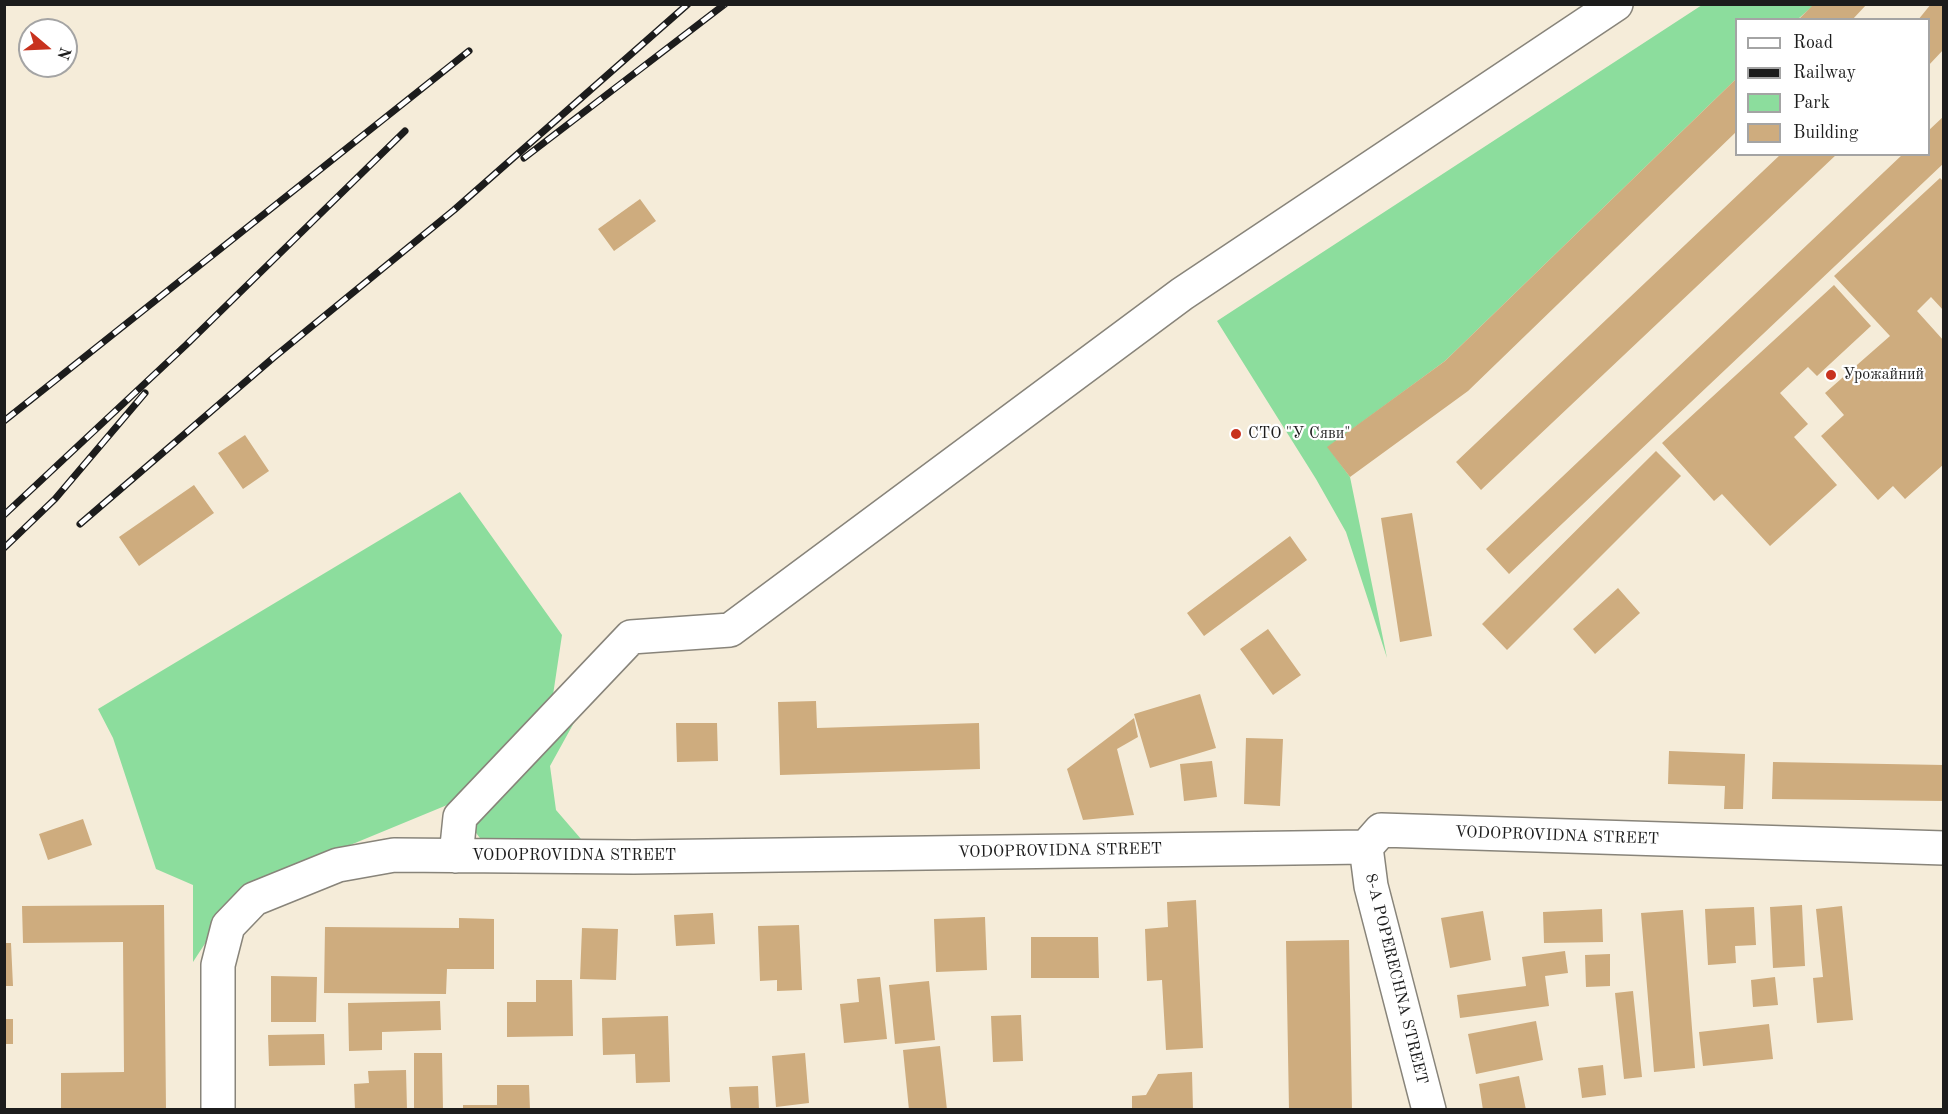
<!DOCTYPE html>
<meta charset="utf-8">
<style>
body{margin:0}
#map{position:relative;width:1948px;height:1114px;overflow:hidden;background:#f5ecd9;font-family:"Old Standard TT",serif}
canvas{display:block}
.frame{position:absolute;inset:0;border:6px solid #1c1c1c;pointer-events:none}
.legend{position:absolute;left:1735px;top:18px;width:195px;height:138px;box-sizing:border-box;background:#fff;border:2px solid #a4a4a4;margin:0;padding:8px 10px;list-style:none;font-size:18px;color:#1c1c1c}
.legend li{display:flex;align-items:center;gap:12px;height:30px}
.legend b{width:30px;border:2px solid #a4a4a4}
.north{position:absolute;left:18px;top:18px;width:60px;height:60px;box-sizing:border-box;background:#fff;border:2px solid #a4a4a4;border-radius:50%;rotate:109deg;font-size:16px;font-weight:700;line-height:24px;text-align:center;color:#1c1c1c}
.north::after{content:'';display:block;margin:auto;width:21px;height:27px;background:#c8321e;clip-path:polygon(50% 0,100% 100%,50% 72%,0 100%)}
</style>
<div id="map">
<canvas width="1948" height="1114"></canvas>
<div class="frame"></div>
<ul class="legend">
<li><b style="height:8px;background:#fff"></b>Road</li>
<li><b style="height:8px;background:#1c1c1c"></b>Railway</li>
<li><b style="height:16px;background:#8cdd9d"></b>Park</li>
<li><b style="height:16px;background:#ceac7e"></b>Building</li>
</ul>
<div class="north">N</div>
</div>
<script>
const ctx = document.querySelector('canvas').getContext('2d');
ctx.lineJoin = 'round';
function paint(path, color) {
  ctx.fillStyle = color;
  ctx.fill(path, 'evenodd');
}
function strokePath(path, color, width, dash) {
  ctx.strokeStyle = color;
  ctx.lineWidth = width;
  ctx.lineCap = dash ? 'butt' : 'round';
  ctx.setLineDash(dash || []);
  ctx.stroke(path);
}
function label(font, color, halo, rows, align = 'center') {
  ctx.font = font + ' "Old Standard TT",serif';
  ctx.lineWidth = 4.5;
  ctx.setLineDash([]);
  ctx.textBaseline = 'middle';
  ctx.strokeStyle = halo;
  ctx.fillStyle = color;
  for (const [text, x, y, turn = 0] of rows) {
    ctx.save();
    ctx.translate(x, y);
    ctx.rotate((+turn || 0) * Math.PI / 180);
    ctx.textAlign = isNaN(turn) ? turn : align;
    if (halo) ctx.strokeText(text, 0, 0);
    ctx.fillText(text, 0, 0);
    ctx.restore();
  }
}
paint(new Path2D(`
 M1702 5H1814L1798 19 1736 20V79L1445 361 1328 447 1350 477 1387 658 1346 532 1316 479 1217 321Z
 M460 492 562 635 553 695 549 709 452 803 246 888 221 919 193 962V885L156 869 113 738 98 709Z
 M576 719 550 766 556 810 581 839 482 841 474 830 476 815Z`), '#8cdd9d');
paint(new Path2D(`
 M1814 4H1867L1852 20H1798Z
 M1931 4H1944V49L1928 66V20H1918Z
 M1736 79V132L1468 391 1350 477 1327 447 1445 361Z
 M1944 116V163L1509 574 1486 549 1903 154H1928V131Z
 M1781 154H1837L1481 490 1456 462Z
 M1940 178 1944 182V311L1931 297 1917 311 1944 341V464L1905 499 1893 486 1878 500 1821 436 1844 415 1825 393 1890 336 1834 276Z
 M640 199 656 221 614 251 598 229Z
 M1834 285 1871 326 1817 376 1808 367 1780 393 1808 424 1794 437 1837 485 1770 546 1722 494 1714 501 1662 443Z
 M245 435 269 471 243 489 218 453Z
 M1656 451 1681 476 1507 650 1482 624Z
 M194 485 214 513 139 566 119 537Z
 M1412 513 1432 636 1400 642 1381 518Z
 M1290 536 1307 560 1204 636 1187 613Z
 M1618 588 1640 613 1595 654 1573 629Z
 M1268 629 1301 675 1273 695 1240 649Z
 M1200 694 1216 748 1150 768 1134 714Z
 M816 701 817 728 979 723 980 769 780 775 778 702Z
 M1134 718 1138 737 1117 749 1134 815 1083 820 1067 769Z
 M676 723H717L718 761 677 762Z
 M1246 738 1283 739 1280 806 1244 804Z
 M1669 751 1745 754 1743 809H1724L1725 786 1668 784Z
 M1212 761 1217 797 1184 801 1180 764Z
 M1773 762 1944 765V801L1772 799Z
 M83 819 92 845 48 860 39 834Z
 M1196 900 1203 1048 1166 1050 1162 980 1147 981 1145 929 1168 927 1167 902Z
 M164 905 166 1110H61V1073L124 1072 123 942 23 943 22 906Z
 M1802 905 1805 966 1773 968 1770 907Z
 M1842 906 1853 1020 1817 1023 1813 978 1823 977 1816 909Z
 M1754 907 1756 945 1735 946 1736 963 1708 965 1705 909Z
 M1602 909 1603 942 1544 943 1543 912Z
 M1683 910 1695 1068 1654 1072 1641 913Z
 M1483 911 1491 960 1450 968 1441 918Z
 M713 913 715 944 676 946 674 915Z
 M985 917 987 970 936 972 934 919Z
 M459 918 494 919V969H447L446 994 324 993 325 927 459 928Z
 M799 925 802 990 777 991V980L760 981 758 926Z
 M582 928 618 929 616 980 580 979Z
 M1031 937H1098L1099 978H1031Z
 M1349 940 1352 1110H1289L1286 941Z
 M4 943H11L13 986H4Z
 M1565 951 1568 973 1545 976 1549 1006 1460 1018 1457 995 1526 986 1522 957Z
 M1610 954V986L1586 987 1585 955Z
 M271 976 317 977 316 1022H271Z
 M880 977 887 1039 844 1043 840 1004 859 1002 857 979Z
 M1775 977 1778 1005 1753 1007 1751 980Z
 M536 980H572L573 1036 507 1037V1002H536Z
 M929 981 935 1040 895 1044 889 985Z
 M1633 991 1642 1077 1624 1079 1615 993Z
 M440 1001 441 1030 382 1032V1050L349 1051 348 1003Z
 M1021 1015 1023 1061 993 1062 991 1016Z
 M668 1016 670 1082 636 1083 635 1054 603 1055 602 1018Z
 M4 1019H13V1044H4Z
 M1536 1021 1543 1060 1476 1074 1468 1034Z
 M1769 1024 1773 1059 1703 1066 1699 1032Z
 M324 1034 325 1065 269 1066 268 1035Z
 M940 1046 947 1110H909L903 1050Z
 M414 1053H442L443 1110H414Z
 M805 1053 809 1103 776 1107 772 1056Z
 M1603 1065 1606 1095 1582 1098 1578 1068Z
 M406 1070 407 1110H355L354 1084 369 1083 368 1071Z
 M1192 1072 1193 1110H1132V1096L1146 1095 1158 1074Z
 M1519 1076 1526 1110H1483L1479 1084Z
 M497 1085H529L530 1110H463V1105H497Z
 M758 1086 759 1110H731L729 1087Z`), '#ceac7e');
const minor = new Path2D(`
 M1366 847 1371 886 1429 1110
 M456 856 460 817 631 637 730 630 1182 294 1616 4
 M218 1110V965L228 926 254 899 338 865 394 855 634 857 1366 847 1381 830 1944 848`);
strokePath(minor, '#88847a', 36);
strokePath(minor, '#fff', 33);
const rail = new Path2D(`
 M524 158 725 4
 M4 421 469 51
 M4 515 186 345 405 131
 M80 524 273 358 454 210 688 4
 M4 548 55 499 145 393`);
strokePath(rail, '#1c1c1c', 7);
strokePath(rail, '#fff', 4.5, [14]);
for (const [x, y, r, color] of [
 [1831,375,6,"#c8321e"],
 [1236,434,6,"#c8321e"]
]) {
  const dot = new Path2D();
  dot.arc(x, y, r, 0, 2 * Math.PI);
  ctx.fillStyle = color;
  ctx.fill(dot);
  strokePath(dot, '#fff', 2);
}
label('16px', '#1c1c1c', '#fff', [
 ["Урожайний",1843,375],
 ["СТО \"У Сяви\"",1248,434]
], 'left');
label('16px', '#1c1c1c', '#fff', [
 ["VODOPROVIDNA STREET",1557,836,2],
 ["VODOPROVIDNA STREET",1060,851,-1],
 ["VODOPROVIDNA STREET",574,856],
 ["8-A POPERECHNA STREET",1396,979,76]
]);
</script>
